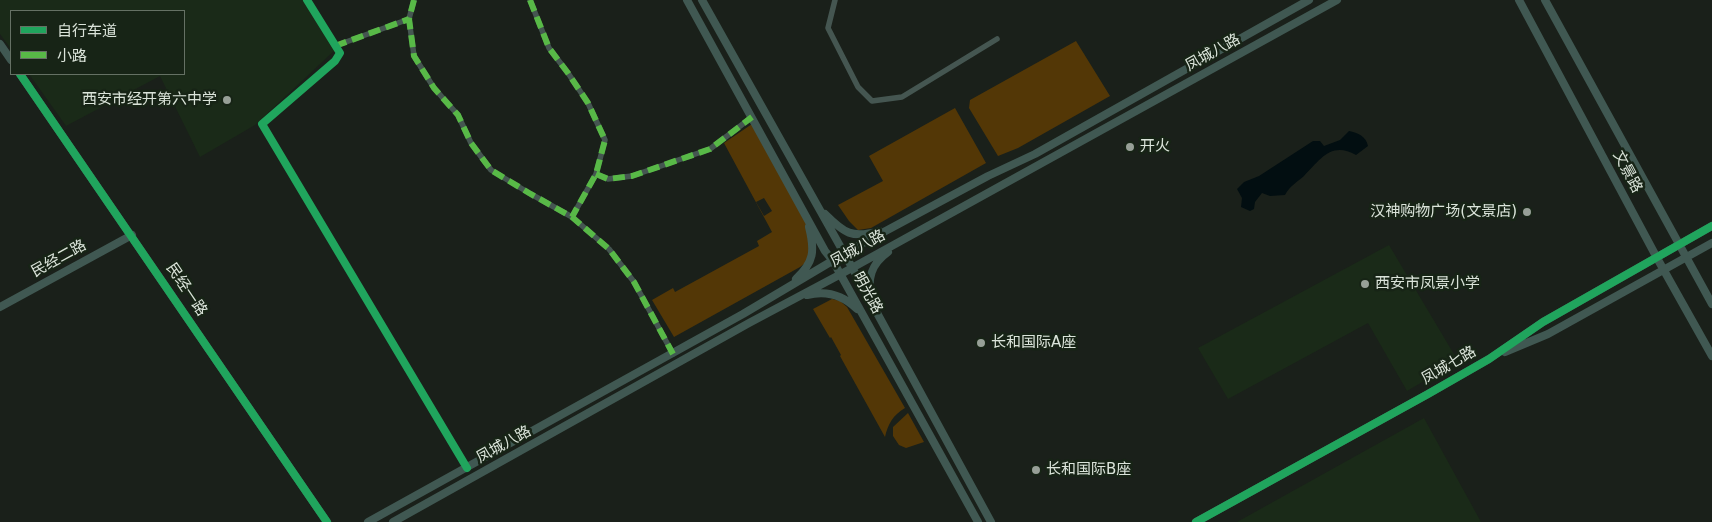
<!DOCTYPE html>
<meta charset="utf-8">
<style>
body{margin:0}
#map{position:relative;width:1712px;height:522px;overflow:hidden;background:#1a201a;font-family:"DejaVu Sans","Noto Sans SC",sans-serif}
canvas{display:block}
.legend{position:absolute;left:10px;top:10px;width:175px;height:65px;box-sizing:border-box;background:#172416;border:1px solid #657164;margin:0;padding:6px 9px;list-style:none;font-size:15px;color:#dbe4da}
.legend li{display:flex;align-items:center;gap:10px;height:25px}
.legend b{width:25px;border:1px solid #657164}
</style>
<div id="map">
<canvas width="1712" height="522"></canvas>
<ul class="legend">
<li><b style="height:6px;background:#20a55d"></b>自行车道</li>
<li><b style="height:6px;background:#58b947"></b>小路</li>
</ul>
</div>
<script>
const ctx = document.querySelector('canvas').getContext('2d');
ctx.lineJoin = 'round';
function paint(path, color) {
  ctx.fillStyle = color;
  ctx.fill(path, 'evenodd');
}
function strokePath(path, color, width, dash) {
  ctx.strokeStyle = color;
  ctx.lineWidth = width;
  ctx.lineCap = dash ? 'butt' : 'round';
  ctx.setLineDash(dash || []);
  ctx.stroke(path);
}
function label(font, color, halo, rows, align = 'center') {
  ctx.font = font + ' "DejaVu Sans","Noto Sans SC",sans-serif';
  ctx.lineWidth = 5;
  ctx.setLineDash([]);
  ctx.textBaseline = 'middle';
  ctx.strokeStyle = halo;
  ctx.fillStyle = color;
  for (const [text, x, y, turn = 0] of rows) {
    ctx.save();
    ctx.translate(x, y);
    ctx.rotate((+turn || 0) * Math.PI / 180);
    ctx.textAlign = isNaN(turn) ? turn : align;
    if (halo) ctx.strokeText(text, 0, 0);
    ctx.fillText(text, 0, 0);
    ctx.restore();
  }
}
paint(new Path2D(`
 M0 0H306L337 48 255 125 200 157 160 76 66 126 29 74H184V11H11V49L0 34Z
 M1389 245 1458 361 1407 391 1368 323 1228 399 1198 348Z
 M1424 418 1481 522H1237Z`), '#1a2a18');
paint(new Path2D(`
 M1076 41 1110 96 1018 148 998 156 969 108 970 100Z
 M955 108 986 163 871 228 858 230 849 221 838 205 883 181 869 156Z
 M752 124 812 233 813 257 800 267 674 337 652 300 673 288 675 292 759 246 757 241 772 232 724 143ZM764 198 772 211 764 216 756 202Z
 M832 299 840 301 847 307 905 408C893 415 888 424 885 437L840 356 841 355 831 337 830 338 813 309Z
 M908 413 924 442 906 448 899 445 893 436V427Z`), '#533706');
paint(new Path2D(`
 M1349 131C1358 133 1366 136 1368 146L1356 155C1331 141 1320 160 1304 176 1297 182 1290 186 1285 195L1270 196 1262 193 1255 202 1254 209 1250 211 1241 207 1242 198 1237 189 1244 182 1259 176 1313 141H1320L1324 146 1340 140Z`), '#020e11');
strokePath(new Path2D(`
 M307 0 340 53 335 61 262 124 467 468
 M414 0 409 19 414 56 434 88 458 115 471 143 491 170 529 193 572 217 609 249 634 282 673 354
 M530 0 549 48 568 73 588 103 605 140 596 174 572 217
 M835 0 828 28 858 87 872 101 902 97 997 39
 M335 46 409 19
 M596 174 608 179 632 176 710 149 752 117`), '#455651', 5.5);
strokePath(new Path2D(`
 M687 0 825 251 833 261 978 522
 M702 0 858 278 991 522
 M1519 0 1657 258 1712 356
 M1545 0 1712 304
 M0 44 11 60
 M20 74 327 522
 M825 214C844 233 852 239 879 231
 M796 279C814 262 815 251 809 227
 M807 295C827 290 843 295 857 309
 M871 298C867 279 871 264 888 252
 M0 307 132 235
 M1505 352 1548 334 1712 243
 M368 522 743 314 854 248 988 176 1035 154 1309 0
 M393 522 749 323 841 274 1337 0
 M1196 522 1428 394 1489 359 1543 322 1712 226`), '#405852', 8);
strokePath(new Path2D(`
 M414 0 409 19 414 56 434 88 458 115 471 143 491 170 529 193 572 217 609 249 634 282 673 354
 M530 0 549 48 568 73 588 103 605 140 596 174 572 217
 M335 46 409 19
 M596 174 608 179 632 176 710 149 752 117`), '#58b947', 6, [12, 6]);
strokePath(new Path2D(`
 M307 0 340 53 335 61 262 124 467 468
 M20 74 327 522
 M1196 522 1428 394 1489 359 1543 322 1712 226`), '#20a55d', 8);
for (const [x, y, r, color] of [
 [227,100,5,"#979f97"],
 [1130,147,5,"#979f97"],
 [1527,212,5,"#979f97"],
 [1365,284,5,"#979f97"],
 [981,343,5,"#979f97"],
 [1036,470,5,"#979f97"]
]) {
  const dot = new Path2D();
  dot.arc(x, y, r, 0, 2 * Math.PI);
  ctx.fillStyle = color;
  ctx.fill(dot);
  strokePath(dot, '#172416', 2);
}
label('15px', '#dbe4da', '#172416', [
 ["凤城八路",1213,53,-29],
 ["文景路",1627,172,62],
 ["凤城八路",858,249,-29],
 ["民经二路",59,259,-29],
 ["民经一路",186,290,56],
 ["明光路",867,293,61],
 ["凤城七路",1449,366,-30],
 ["凤城八路",504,445,-29]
]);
label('15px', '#dbe4da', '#172416', [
 ["西安市经开第六中学",217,100,"right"],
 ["开火",1140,147],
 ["汉神购物广场(文景店)",1517,212,"right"],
 ["西安市凤景小学",1375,284],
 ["长和国际A座",991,343],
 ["长和国际B座",1046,470]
], 'left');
</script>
